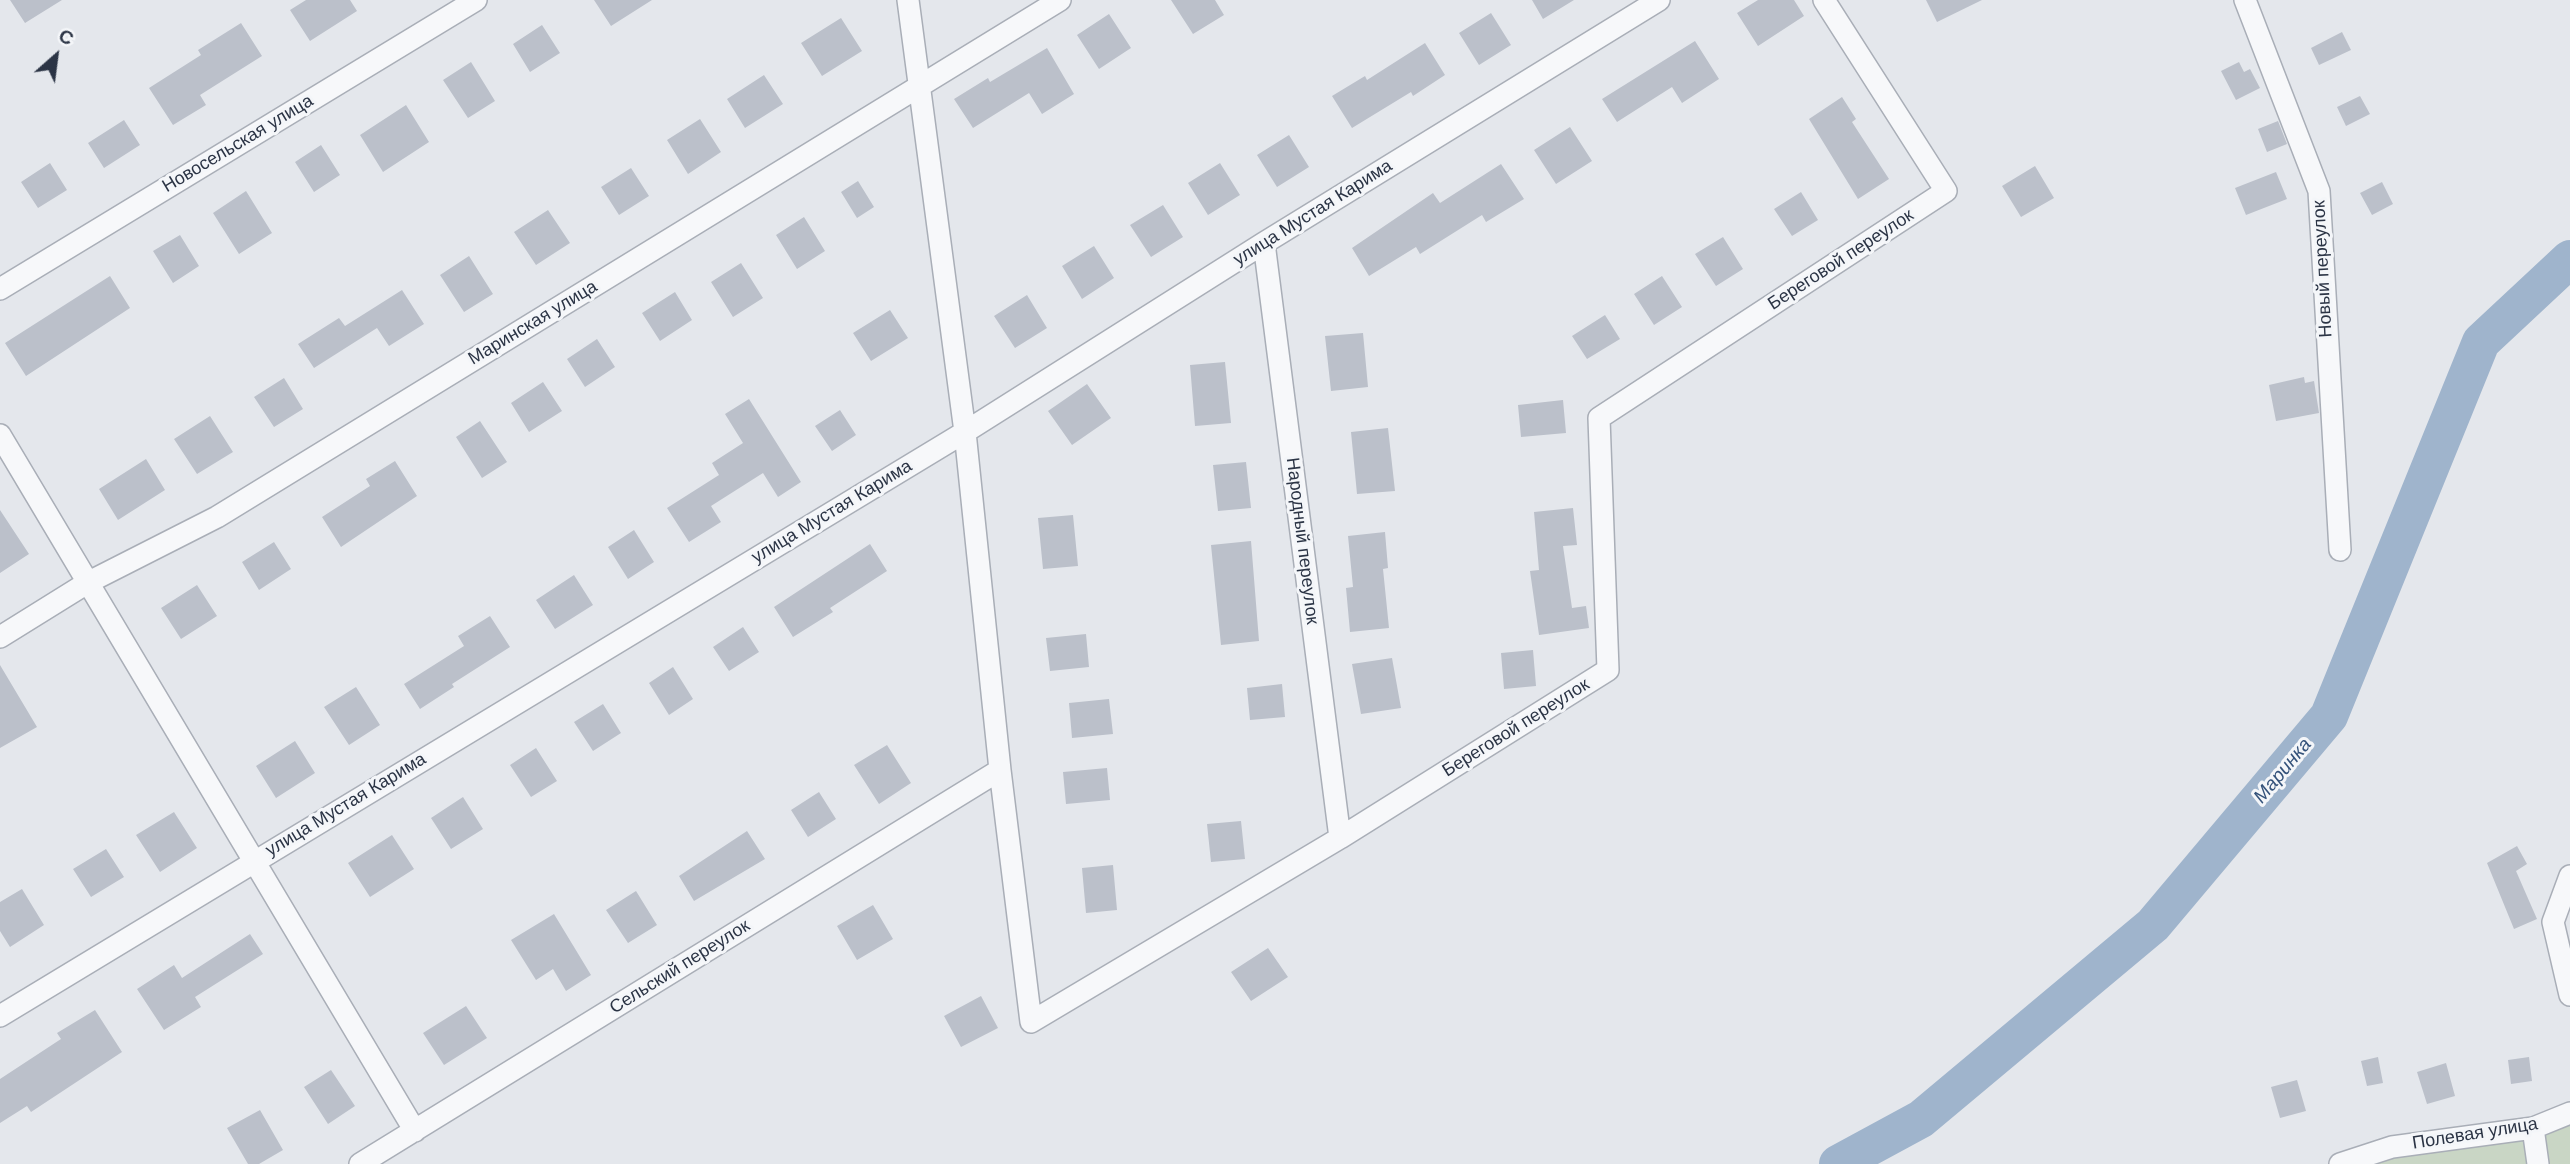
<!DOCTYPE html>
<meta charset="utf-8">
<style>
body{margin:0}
#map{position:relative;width:2570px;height:1164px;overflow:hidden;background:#e4e7ec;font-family:Helvetica,sans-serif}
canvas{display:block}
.north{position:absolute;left:21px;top:21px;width:70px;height:70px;-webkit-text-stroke:5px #f4f6f9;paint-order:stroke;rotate:28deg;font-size:19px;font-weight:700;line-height:28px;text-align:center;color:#2b3445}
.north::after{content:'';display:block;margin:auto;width:24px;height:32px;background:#2b3445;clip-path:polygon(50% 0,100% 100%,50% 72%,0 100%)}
</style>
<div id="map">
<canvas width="2570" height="1164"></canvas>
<div class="north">С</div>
</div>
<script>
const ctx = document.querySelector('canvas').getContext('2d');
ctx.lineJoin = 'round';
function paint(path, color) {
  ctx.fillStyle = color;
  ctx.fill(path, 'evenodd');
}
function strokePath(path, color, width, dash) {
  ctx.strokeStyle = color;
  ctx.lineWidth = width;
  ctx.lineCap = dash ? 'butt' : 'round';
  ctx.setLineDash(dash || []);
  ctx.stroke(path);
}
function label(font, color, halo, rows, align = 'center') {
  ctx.font = font + ' Helvetica,sans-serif';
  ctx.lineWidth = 6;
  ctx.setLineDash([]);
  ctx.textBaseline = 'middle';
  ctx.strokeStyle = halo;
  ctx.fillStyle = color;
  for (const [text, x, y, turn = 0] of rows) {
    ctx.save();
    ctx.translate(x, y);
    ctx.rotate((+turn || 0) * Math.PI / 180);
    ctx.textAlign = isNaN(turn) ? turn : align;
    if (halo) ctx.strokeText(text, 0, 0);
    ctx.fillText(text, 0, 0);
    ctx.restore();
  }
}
paint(new Path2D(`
 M2570 1108V1164H2343Z`), '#c9d6c5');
strokePath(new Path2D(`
 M1838 1164 1921 1119 2153 925 2329 716 2481 342 2570 259`), '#9fb4cc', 38);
paint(new Path2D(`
 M10 0H62L25 23Z
 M306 0H350L357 11 310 41 290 10Z
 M594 0H652L611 26Z
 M1171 0H1215L1224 15 1193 34Z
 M1532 0H1574L1543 19Z
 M1758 0H1794L1804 16 1758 46 1737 13Z
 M1926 0H1982L1937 22Z
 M1491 13 1511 45 1479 65 1459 33Z
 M1109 14 1131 48 1099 69 1077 35Z
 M841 18 862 51 822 76 801 43Z
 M241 23 262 56 200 95 206 105 173 125 149 88 201 55 198 50Z
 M542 25 560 53 530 72 513 44Z
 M2342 32 2351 50 2319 65 2311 48Z
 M1695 41 1719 79 1682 103 1672 87 1617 122 1602 99Z
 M1425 43 1445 75 1413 96 1411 92 1352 128 1332 96 1365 76 1367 80Z
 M1047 48 1074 94 1042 114 1029 93 973 128 954 99 988 78 990 82Z
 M471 62 495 101 468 118 443 80Z
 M2239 62 2244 72 2250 69 2260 88 2236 100 2221 71Z
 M764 75 783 104 745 128 727 99Z
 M2360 96 2370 114 2346 126 2337 107Z
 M1842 97 1856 119 1852 122 1889 179 1858 199 1809 119Z
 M406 105 429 142 383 172 360 135Z
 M700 119 721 152 688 174 667 140Z
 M124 120 140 145 104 168 88 143Z
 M2278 121 2287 144 2267 152 2258 129Z
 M1570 127 1592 161 1556 184 1534 150Z
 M1289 135 1309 167 1277 187 1257 155Z
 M321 145 340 175 314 192 295 162Z
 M50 163 67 190 38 208 21 182Z
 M1220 163 1240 195 1208 215 1188 183Z
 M1501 164 1524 199 1486 222 1482 215 1420 254 1416 247 1369 276 1352 248 1433 193 1440 203Z
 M2035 166 2054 198 2021 217 2002 186Z
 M631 168 649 196 619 215 601 187Z
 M2276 172 2287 199 2246 215 2235 188Z
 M858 181 874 207 857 218 841 192Z
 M2382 182 2393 204 2372 215 2360 193Z
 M246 191 272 233 239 254 213 213Z
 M1801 192 1818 220 1792 236 1774 209Z
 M1163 205 1183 237 1151 257 1130 225Z
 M548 210 570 243 536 265 514 232Z
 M804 217 825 251 797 269 776 235Z
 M180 235 199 266 173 283 153 251Z
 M1723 237 1743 269 1716 286 1695 254Z
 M1094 246 1114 278 1082 299 1062 266Z
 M469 256 493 294 464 312 440 275Z
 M741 263 763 298 733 317 711 282Z
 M110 276 130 308 26 376 5 343Z
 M1662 276 1682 307 1654 325 1634 294Z
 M402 290 424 324 389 346 377 328 314 368 298 344 339 318 345 326Z
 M675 292 692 320 660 341 642 313Z
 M1027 295 1047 328 1015 348 994 316Z
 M890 310 908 338 871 361 853 333Z
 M1605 315 1620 339 1587 359 1572 336Z
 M1363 333 1368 387 1331 391 1325 336Z
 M597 339 615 367 585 387 567 359Z
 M1225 362 1231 423 1195 426 1190 365Z
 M2304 377 2305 383 2314 381 2319 413 2276 421 2269 385Z
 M284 378 303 409 274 427 254 397Z
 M543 382 562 411 529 432 511 403Z
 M1087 384 1111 418 1072 445 1048 411Z
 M749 399 801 482 778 497 763 473 711 506 721 522 689 542 667 508 719 475 712 463 743 443 725 414Z
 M1563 400 1566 433 1521 437 1518 405Z
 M840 410 856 435 832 451 815 426Z
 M210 416 233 452 197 474 174 439Z
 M480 421 507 462 482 478 456 437Z
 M1388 428 1395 491 1357 494 1351 432Z
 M146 459 165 490 118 520 99 489Z
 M395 461 417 496 341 547 322 517 370 486 366 479Z
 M1246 462 1251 508 1218 511 1213 465Z
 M1573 508 1577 545 1563 546 1572 608 1586 606 1589 628 1539 635 1530 571 1539 570 1534 512Z
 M0 510 29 554 0 573Z
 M1073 515 1078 566 1043 569 1038 518Z
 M634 530 654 562 628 579 608 547Z
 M1385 532 1388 568 1383 569 1389 628 1350 632 1346 588 1353 587 1348 536Z
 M1251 541 1259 641 1221 645 1211 545Z
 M274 542 291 569 259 590 242 562Z
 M870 544 887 571 830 608 833 612 793 637 774 607Z
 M574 575 593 605 555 629 536 600Z
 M197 585 217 616 181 639 161 608Z
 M490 616 510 647 452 684 454 687 420 709 404 684 464 646 458 636Z
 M743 627 759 652 729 671 713 647Z
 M1086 634 1089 667 1050 671 1046 638Z
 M1533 650 1536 686 1504 689 1501 653Z
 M1392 658 1401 708 1361 714 1352 664Z
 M0 665 37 727 0 748Z
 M673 667 693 699 669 715 649 683Z
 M1282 684 1285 717 1250 720 1247 688Z
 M356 687 380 725 349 745 324 707Z
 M1109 699 1113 734 1072 738 1069 703Z
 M603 704 621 733 593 751 574 722Z
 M295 741 315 773 276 798 256 766Z
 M887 745 911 783 879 804 854 765Z
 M536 748 557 781 531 797 510 765Z
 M1107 768 1110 800 1066 804 1063 772Z
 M819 792 836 819 808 837 791 810Z
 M463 797 483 829 451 849 431 818Z
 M174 812 197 848 160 872 136 835Z
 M1241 821 1245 859 1211 862 1207 824Z
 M747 831 765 859 694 901 679 876Z
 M392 835 414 869 370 897 348 863Z
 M2517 846 2527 864 2516 871 2537 919 2514 929 2487 863Z
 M106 849 124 877 91 897 73 869Z
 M1113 865 1117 910 1086 913 1082 868Z
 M22 889 44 925 10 947 0 931V902Z
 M636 891 657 925 628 943 606 910Z
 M873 905 893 939 857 960 837 926Z
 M554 914 591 975 566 991 553 969 536 980 511 940Z
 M250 934 263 954 195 997 201 1007 164 1030 137 989 174 965 182 978Z
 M1268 948 1288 977 1251 1001 1231 972Z
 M981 996 998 1028 961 1047 944 1016Z
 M466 1006 487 1038 444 1065 423 1033Z
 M95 1010 122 1052 31 1112 27 1106 0 1123V1079L61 1039 57 1033Z
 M2378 1057 2383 1083 2367 1086 2361 1061Z
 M2529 1057 2532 1081 2511 1084 2508 1060Z
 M2446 1063 2455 1096 2427 1104 2417 1072Z
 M331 1070 355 1106 328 1124 304 1087Z
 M2297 1080 2306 1111 2280 1118 2271 1087Z
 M260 1110 283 1150 259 1164H248L227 1128Z`), '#bbc0ca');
const minor = new Path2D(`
 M908 0 965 432 1000 770 1031 1022 1340 838 1608 670 1599 418 1946 191 1824 0
 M2245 0 2319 191 2340 550
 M1264 243 1340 838
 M0 289 476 0
 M0 435 415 1131
 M0 637 87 583 217 517 1060 0
 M2570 876 2553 922 2570 995
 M0 1016 965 432 1264 243 1659 0
 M2533 1128 2538 1164
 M360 1164 1000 770
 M2340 1164 2392 1147 2533 1128 2570 1113`);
strokePath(minor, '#a9aeb7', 24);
strokePath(minor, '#f7f8fa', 21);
label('18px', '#2b3445', '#f4f6f9', [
 ["Новосельская улица",238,144,-31],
 ["улица Мустая Карима",1313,213,-32],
 ["Береговой переулок",1841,260,-33],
 ["Новый переулок",2323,269,-93],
 ["Маринская улица",533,323,-31],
 ["улица Мустая Карима",832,512,-31],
 ["Народный переулок",1302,541,83],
 ["Береговой переулок",1516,728,-32],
 ["улица Мустая Карима",346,805,-31],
 ["Сельский переулок",680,967,-32],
 ["Полевая улица",2475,1134,-9]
]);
label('italic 19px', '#34527a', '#f4f6f9', [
 ["Маринка",2283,771,-50]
]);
</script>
